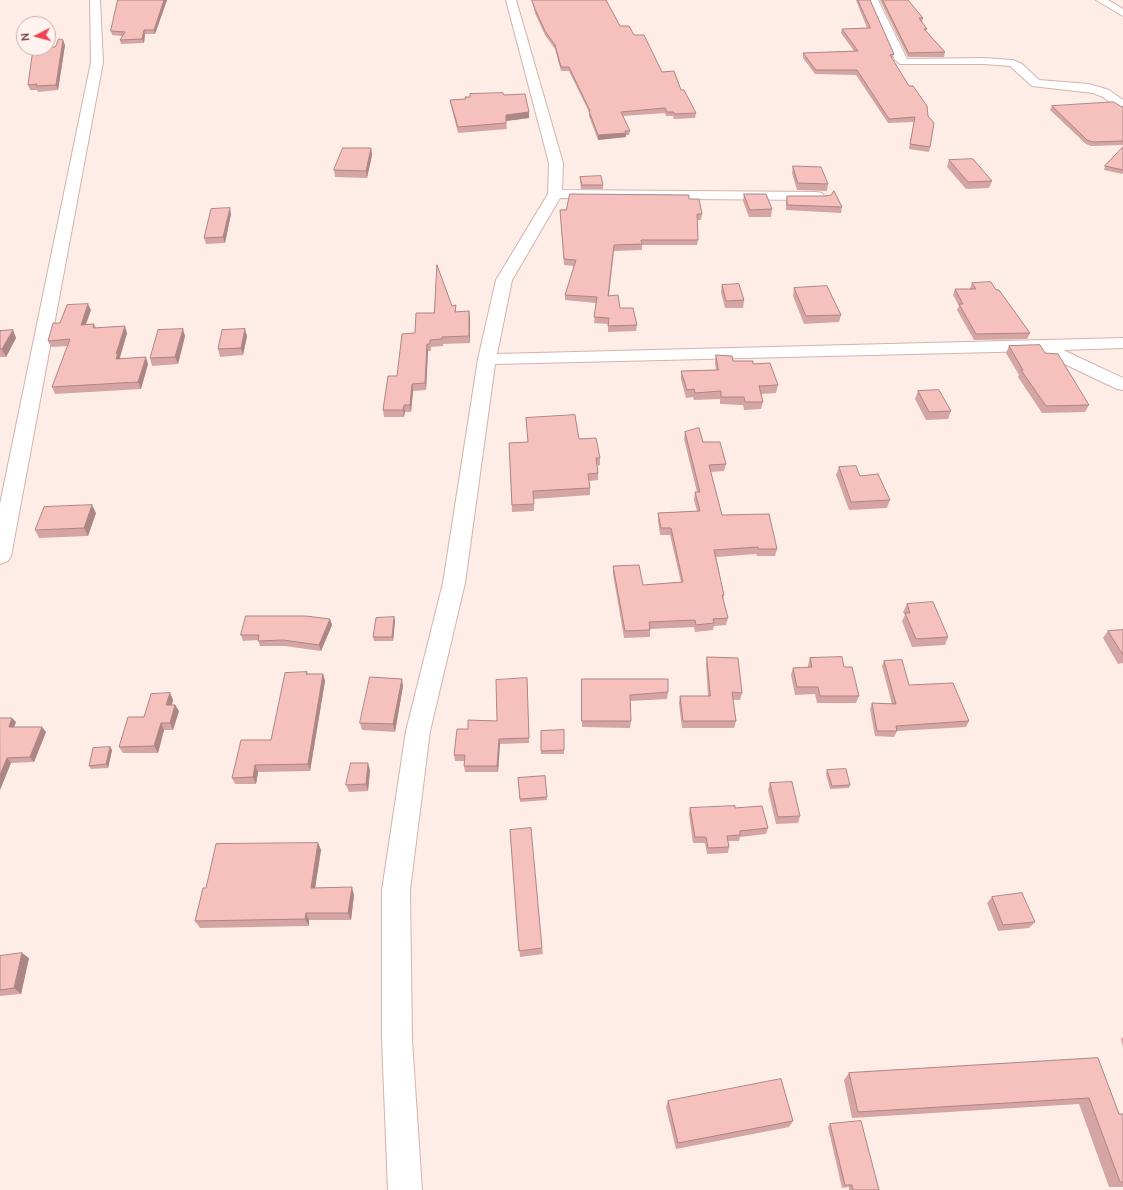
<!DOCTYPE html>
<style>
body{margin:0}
#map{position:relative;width:1123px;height:1190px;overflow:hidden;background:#feede7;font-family:Ubuntu,sans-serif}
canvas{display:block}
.north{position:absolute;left:16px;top:16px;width:40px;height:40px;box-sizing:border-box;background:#fff3ef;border:1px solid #caafac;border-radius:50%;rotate:264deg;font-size:11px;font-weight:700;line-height:16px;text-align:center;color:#7b4948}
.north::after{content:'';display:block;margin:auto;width:14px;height:18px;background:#f24255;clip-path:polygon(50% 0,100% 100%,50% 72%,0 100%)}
</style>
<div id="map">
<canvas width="1123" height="1190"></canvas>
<div class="north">N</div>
</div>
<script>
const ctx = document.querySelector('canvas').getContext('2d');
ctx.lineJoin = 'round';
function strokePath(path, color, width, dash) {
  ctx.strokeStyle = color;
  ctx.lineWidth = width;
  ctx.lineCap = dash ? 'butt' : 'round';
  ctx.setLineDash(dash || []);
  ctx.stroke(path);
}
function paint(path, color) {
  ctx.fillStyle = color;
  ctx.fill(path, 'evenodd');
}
const street = new Path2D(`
 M90 0H100L103 62 11 556 8 561 0 564V504L91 62Z
 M506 0H516L563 163 562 190 817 192 822 193 824 196 822 199 817 200 560 198 512 280 497 354 1123 338V348L1063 350 1123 378V390L1117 389 1037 351 495 364 465 583 430 731 410 890 412 1040 422 1190H388L382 1040V890L406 731 443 583 478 359 496 280 548 194 549 163Z
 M868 0H878L907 59 984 58 1013 60 1022 64 1039 80 1089 84 1109 90 1123 100V110L1119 109 1103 97 1093 93 1032 86 1010 66 984 64H900L895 60Z
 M1096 0H1108L1123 9V16Z`);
strokePath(street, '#d4b2ae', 2);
paint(street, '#fff');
paint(new Path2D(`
 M118 0H167L155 34H145L144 43 121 44 120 40 122 36 112 35 111 31Z
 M532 0H606L620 26 634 35 662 72 681 90 696 113 695 118 674 119 673 116H666L665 113 623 116 630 131 629 135H626V137L598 140 589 116V112L569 71H561L555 49 545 35 535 13Z
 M856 0H870L894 54 892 59 928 116 930 147 929 152 909 149 914 122 888 123 856 75 815 74 803 58V53L854 51 841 33 842 29 867 28Z
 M880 0H908L923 18 922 23 927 29 926 31 945 52 944 57H908Z
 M65 45 58 90 38 92 37 90H30L28 85 55 47Z
 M504 95 529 118 506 121 507 129 458 133 451 106 450 100 466 99Z
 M1052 106 1123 107V145L1091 146 1086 144 1050 110Z
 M1123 147V173L1122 174 1104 170 1105 166Z
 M371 148 372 155 367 178 335 177 334 170Z
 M949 160 992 181 989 188 966 189 947 167Z
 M793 166 828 184 827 191 797 190 792 173Z
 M580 177 603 185V189H581L580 181Z
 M744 194 772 209 771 217H749L743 201Z
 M787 196 842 207 841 213 786 210V201Z
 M689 199 702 214 701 220H697L698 240 697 245H642V250L614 251 609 296 637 325 636 331 608 332V324L594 323 596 303 565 300V295L574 266 564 265 560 210Z
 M231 214 225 243 206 244 204 238Z
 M972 283 996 290 1030 333 1027 339 974 340 957 310 959 306 953 295 955 289H970Z
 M722 285 744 300 743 308H725L721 292Z
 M794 288 841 315 839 322 804 324 793 296Z
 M456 305V312L470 318V343L443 344V346L431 347V351H428L426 390 413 391 411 412H405L404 417H384L383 410 397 376 434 313 452 306Z
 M91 310 86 325 94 324 96 328 127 333 120 357V359L148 364 141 389 55 394 52 387 68 346 51 347 48 341Z
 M13 330 16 338 6 357H0V331Z
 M185 336 178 364 152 366 150 358Z
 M247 336 243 355 220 357 218 349Z
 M1009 346 1045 353 1089 405 1085 412 1042 413 1018 377 1019 375 1006 353Z
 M716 355 733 361 753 364 778 385 776 393 761 394 763 402 761 409 744 410 743 405 720 404V399L694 400 693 397 686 398 681 379V371L716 370 715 363Z
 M918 391 951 411 948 419 926 420 915 399Z
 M526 418 579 439 600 458V465L597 466 598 473V480L589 481 590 488V495L534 499V511L512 512 509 443 528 442Z
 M685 432 703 442 726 464 724 471 711 472 722 515 777 549 775 556H757L756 554 716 557 724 595 723 600 728 618 726 625 714 626 713 630 695 632 694 627 650 629V637L624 638 613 574V566L643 585 681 582 670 535H660L658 520V513L697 511 694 500 695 492H697L684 439Z
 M839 467 860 476 890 500 887 508 849 510 836 475Z
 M96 513 88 536 39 538 35 530Z
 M907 604 948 637 945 645 912 647 902 621 905 615 903 612Z
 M394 617 395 621 393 641H374L373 637Z
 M330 619 332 625 321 651 285 646H260L258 640 243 641 241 635Z
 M1123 630V663L1118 664 1103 638 1108 631Z
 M707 657 742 693 740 700H733L736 721 734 728H682L679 703 680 696H708L706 664Z
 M810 658 844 667 859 696 856 703H817L815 694 795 695 791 675 793 668 808 667V665Z
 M884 661 909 685 969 721 966 727 897 731 894 737 875 736 870 709 872 703 892 704 882 666Z
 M307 672 308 674H323L325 681 310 771 258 772 256 784H235L232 778 271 740Z
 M527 678 529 743 500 744 498 772H465L464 766 465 761H455L454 755 468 729 497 721Z
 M582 679 668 692 667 699 630 701 631 721 630 728 582 727Z
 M403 686 395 732 362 730 360 723Z
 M170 693 173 700 172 705H175L179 711 173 730H164L158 753H123L119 747 144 717Z
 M0 718 16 722 14 727H42L46 732 34 762 11 763 0 790Z
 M564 730V754H541V731Z
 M110 747 112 750 108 768 91 769 89 766Z
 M370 770 368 791 349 792 346 785Z
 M827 770 850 785 849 788 830 789 826 774Z
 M545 776 547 800 520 802 518 778Z
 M770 783 800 816 798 823 776 824 768 790Z
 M690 808H735L768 828 766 834 740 837 739 841H728L729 847 728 853 707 854 705 843H693L689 814Z
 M510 830 542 948 543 954 520 957Z
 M318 843 321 850 315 888 354 895 351 920H309V926L200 928 195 921 206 888Z
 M992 897 1035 922 1029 928 998 931 987 903Z
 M0 956 29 958 21 994 0 996Z
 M1123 1037V1047L1121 1039Z
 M1098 1058 1119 1114H1123V1187H1109L1079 1104 852 1118 844 1080 849 1073Z
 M668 1101 793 1121 789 1127 676 1149 666 1107Z
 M830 1124 879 1190H849V1187L842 1188 828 1127Z`), '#d4a5a2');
paint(new Path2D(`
 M164 0H167L155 34 154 30Z
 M144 30 145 34 144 43 142 39Z
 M63 40 65 45 58 90 56 85Z
 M529 112V118L506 121V115Z
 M626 133V137L598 140V135Z
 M371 148 372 155 367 178 366 171Z
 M230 208 231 214 225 243 223 237Z
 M88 304 91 310 83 331 81 325Z
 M469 311 470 318V343L469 336Z
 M125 326 127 333 120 357 121 360 116 359V354Z
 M183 329 185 336 178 364 175 357Z
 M245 329 247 336 243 355 241 348Z
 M13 330 16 338 6 357 2 349Z
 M427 344 428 351 426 390 425 383Z
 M146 357 148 364 141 389 138 382Z
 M412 384 413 391 411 412 410 405Z
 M404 405 405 412 404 417 403 410Z
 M92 505 96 513 88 536 84 528Z
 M394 617 395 621 393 641 392 637Z
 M330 619 332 625 321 651 319 645Z
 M323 674 325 681 310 771 308 764Z
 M402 679 403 686 395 732 393 724Z
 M170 693 173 700 170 711 166 705Z
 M175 705 179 711 173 730 170 723Z
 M12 718 16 722 12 732 9 727Z
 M161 723 164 730 158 753 154 746Z
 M42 727 46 732 34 762 30 757Z
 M499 739 500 744 498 772 497 766Z
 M110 747 112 750 108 768 106 764Z
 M7 758 11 763 0 790V775Z
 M368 763 370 770 368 791 366 784Z
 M255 765 258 772 256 784 253 777Z
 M318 843 321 850 314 895 311 888Z
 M352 887 354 895 351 920 348 913Z
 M306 913 309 920V926L305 919Z
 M22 953 29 958 21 994 14 988Z`), '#ac8684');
const building = new Path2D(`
 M118 0H164L154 30H144L142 39 120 40 125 32 111 31Z
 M532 0H606L620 26H629L634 35H644L662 72 674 71 681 90H684L696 113 675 114 673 112H667L665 108 621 112 630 131H625L626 133 598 135 589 111H590L569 67H561L555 45 545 31 535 9Z
 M858 0H870L894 54 890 55 909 86H913L927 106 928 116 934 123 930 147 910 144 915 117 889 119 857 70H816L803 53 858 51 842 29 870 28Z
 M883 0H908L923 18H919L927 29H924L945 52 909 53Z
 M59 39 63 40 56 85 36 86 37 84 28 85 33 49 48 48V47H55Z
 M503 93 504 95 525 94 529 112 506 115V123L458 127 450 100 466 99 465 97H470V94Z
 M1114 102 1120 106 1123 107V141L1093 142 1087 140 1052 106Z
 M1123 147V170L1105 166Z
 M343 148H371L366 171 334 170Z
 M973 159 992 181 968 182 949 160Z
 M793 166 821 167 828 184 798 183Z
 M601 176 603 185H582L580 177Z
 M834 191 842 207 787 205V196H825L831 195Z
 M570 194 689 195V199H699L702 214H697L698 240H641L642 244 614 245 608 296 618 295 620 308H633L637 325 608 326 609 318 594 317 597 297 565 295 576 260 564 259 560 210H566Z
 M744 194H766L772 209 750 210Z
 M230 208 223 237 204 238 211 209Z
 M437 265 452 306 456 305 455 312 469 311V336L442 337V339L430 340V344H427L425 383 412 384 410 405H404L403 410H383L388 376H397L402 334 415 333 416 313H434Z
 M991 282 996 290H999L1030 333 976 334 959 304H963L955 289H976L972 283Z
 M739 284 744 300 726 301 722 285Z
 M827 286 841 315 806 316 794 288Z
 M88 304 81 325 94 324 93 328 125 326 116 354 118 353 116 359 146 357 138 382 52 387 70 339 48 341 53 323H60L67 305Z
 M183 329 175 357 150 358 158 330Z
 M245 329 241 348 218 349 222 330Z
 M13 330 2 349H0V331Z
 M1040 345 1045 353 1058 354 1089 405 1046 406 1021 370H1023L1009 346Z
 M716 355 732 356 733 361H753V364L770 363 778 385 759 386 763 402H745L744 397H721V391L695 393 694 389 687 390 681 371 718 370Z
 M939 390 951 411 929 412 918 391Z
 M575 415 579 439 596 438 600 458H596L598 473 588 474 590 488 533 491 534 504 512 505 509 443 528 442 526 418Z
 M699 428 703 442H720L726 464 709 465 722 515 769 514 777 549H758V547L714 550 724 595H722L728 618 713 619 714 623 696 625 695 620 649 622 650 630 625 631 613 566 639 565 643 585 683 582 671 528H661L658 513 700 511 695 492H700L685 432Z
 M856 466 860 476 878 474 890 500 851 502 839 467Z
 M92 505 84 528 35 530 44 507Z
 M933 602 948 637 916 639 905 613H910L907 604Z
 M246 616H306L330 619 319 645 283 640 258 641 259 635H241Z
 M394 617 392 637H373L376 618Z
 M1123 630V655L1108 631Z
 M707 657 738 658 742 693 732 692 736 721H683L680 696H710Z
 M842 657 844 667H852L859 696H820L818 687H797L793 668 812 667 810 658Z
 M902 660 909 685 953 683 969 721 896 726 897 731H877L872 703 896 704 884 661Z
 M307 672 306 674H323L308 764 255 765 253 777 232 778 241 740H271L285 673Z
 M370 677 402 679 393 724 360 723Z
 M527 678 529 738 499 739 497 766H464L465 755H454L457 729H468V720L497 721 496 680Z
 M582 679H668V692L630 695 631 721H582Z
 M170 693 166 705H175L170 723H161L154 746 119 747 128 717H144L151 694Z
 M0 718H12L9 727H42L30 757 7 758 0 775Z
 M564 730V750L541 751V731Z
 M110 747 106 764 89 766 93 748Z
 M351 763H368L366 784 346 785Z
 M846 769 850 785 832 786 827 770Z
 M545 776 547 797 520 799 518 778Z
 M792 782 800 816 778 817 770 783Z
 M735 806V808L762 806 768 828 740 831V835L727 836 729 847 708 848 706 837H695L690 808Z
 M531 828 542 948 519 951 510 830Z
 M318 843 311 888 352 887 348 913H306L305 919 195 921 203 888H206L216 844Z
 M1022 893 1035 922 1003 925 992 897Z
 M22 953 14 988 0 990V956Z
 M1098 1058 1119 1114H1123V1182H1120L1089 1098 858 1112 849 1073Z
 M781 1079 793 1121 678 1143 668 1101Z
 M861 1121 879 1190H853L852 1185H845L830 1124Z`);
paint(building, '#f6c0bc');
strokePath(building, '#ac8684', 1);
</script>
